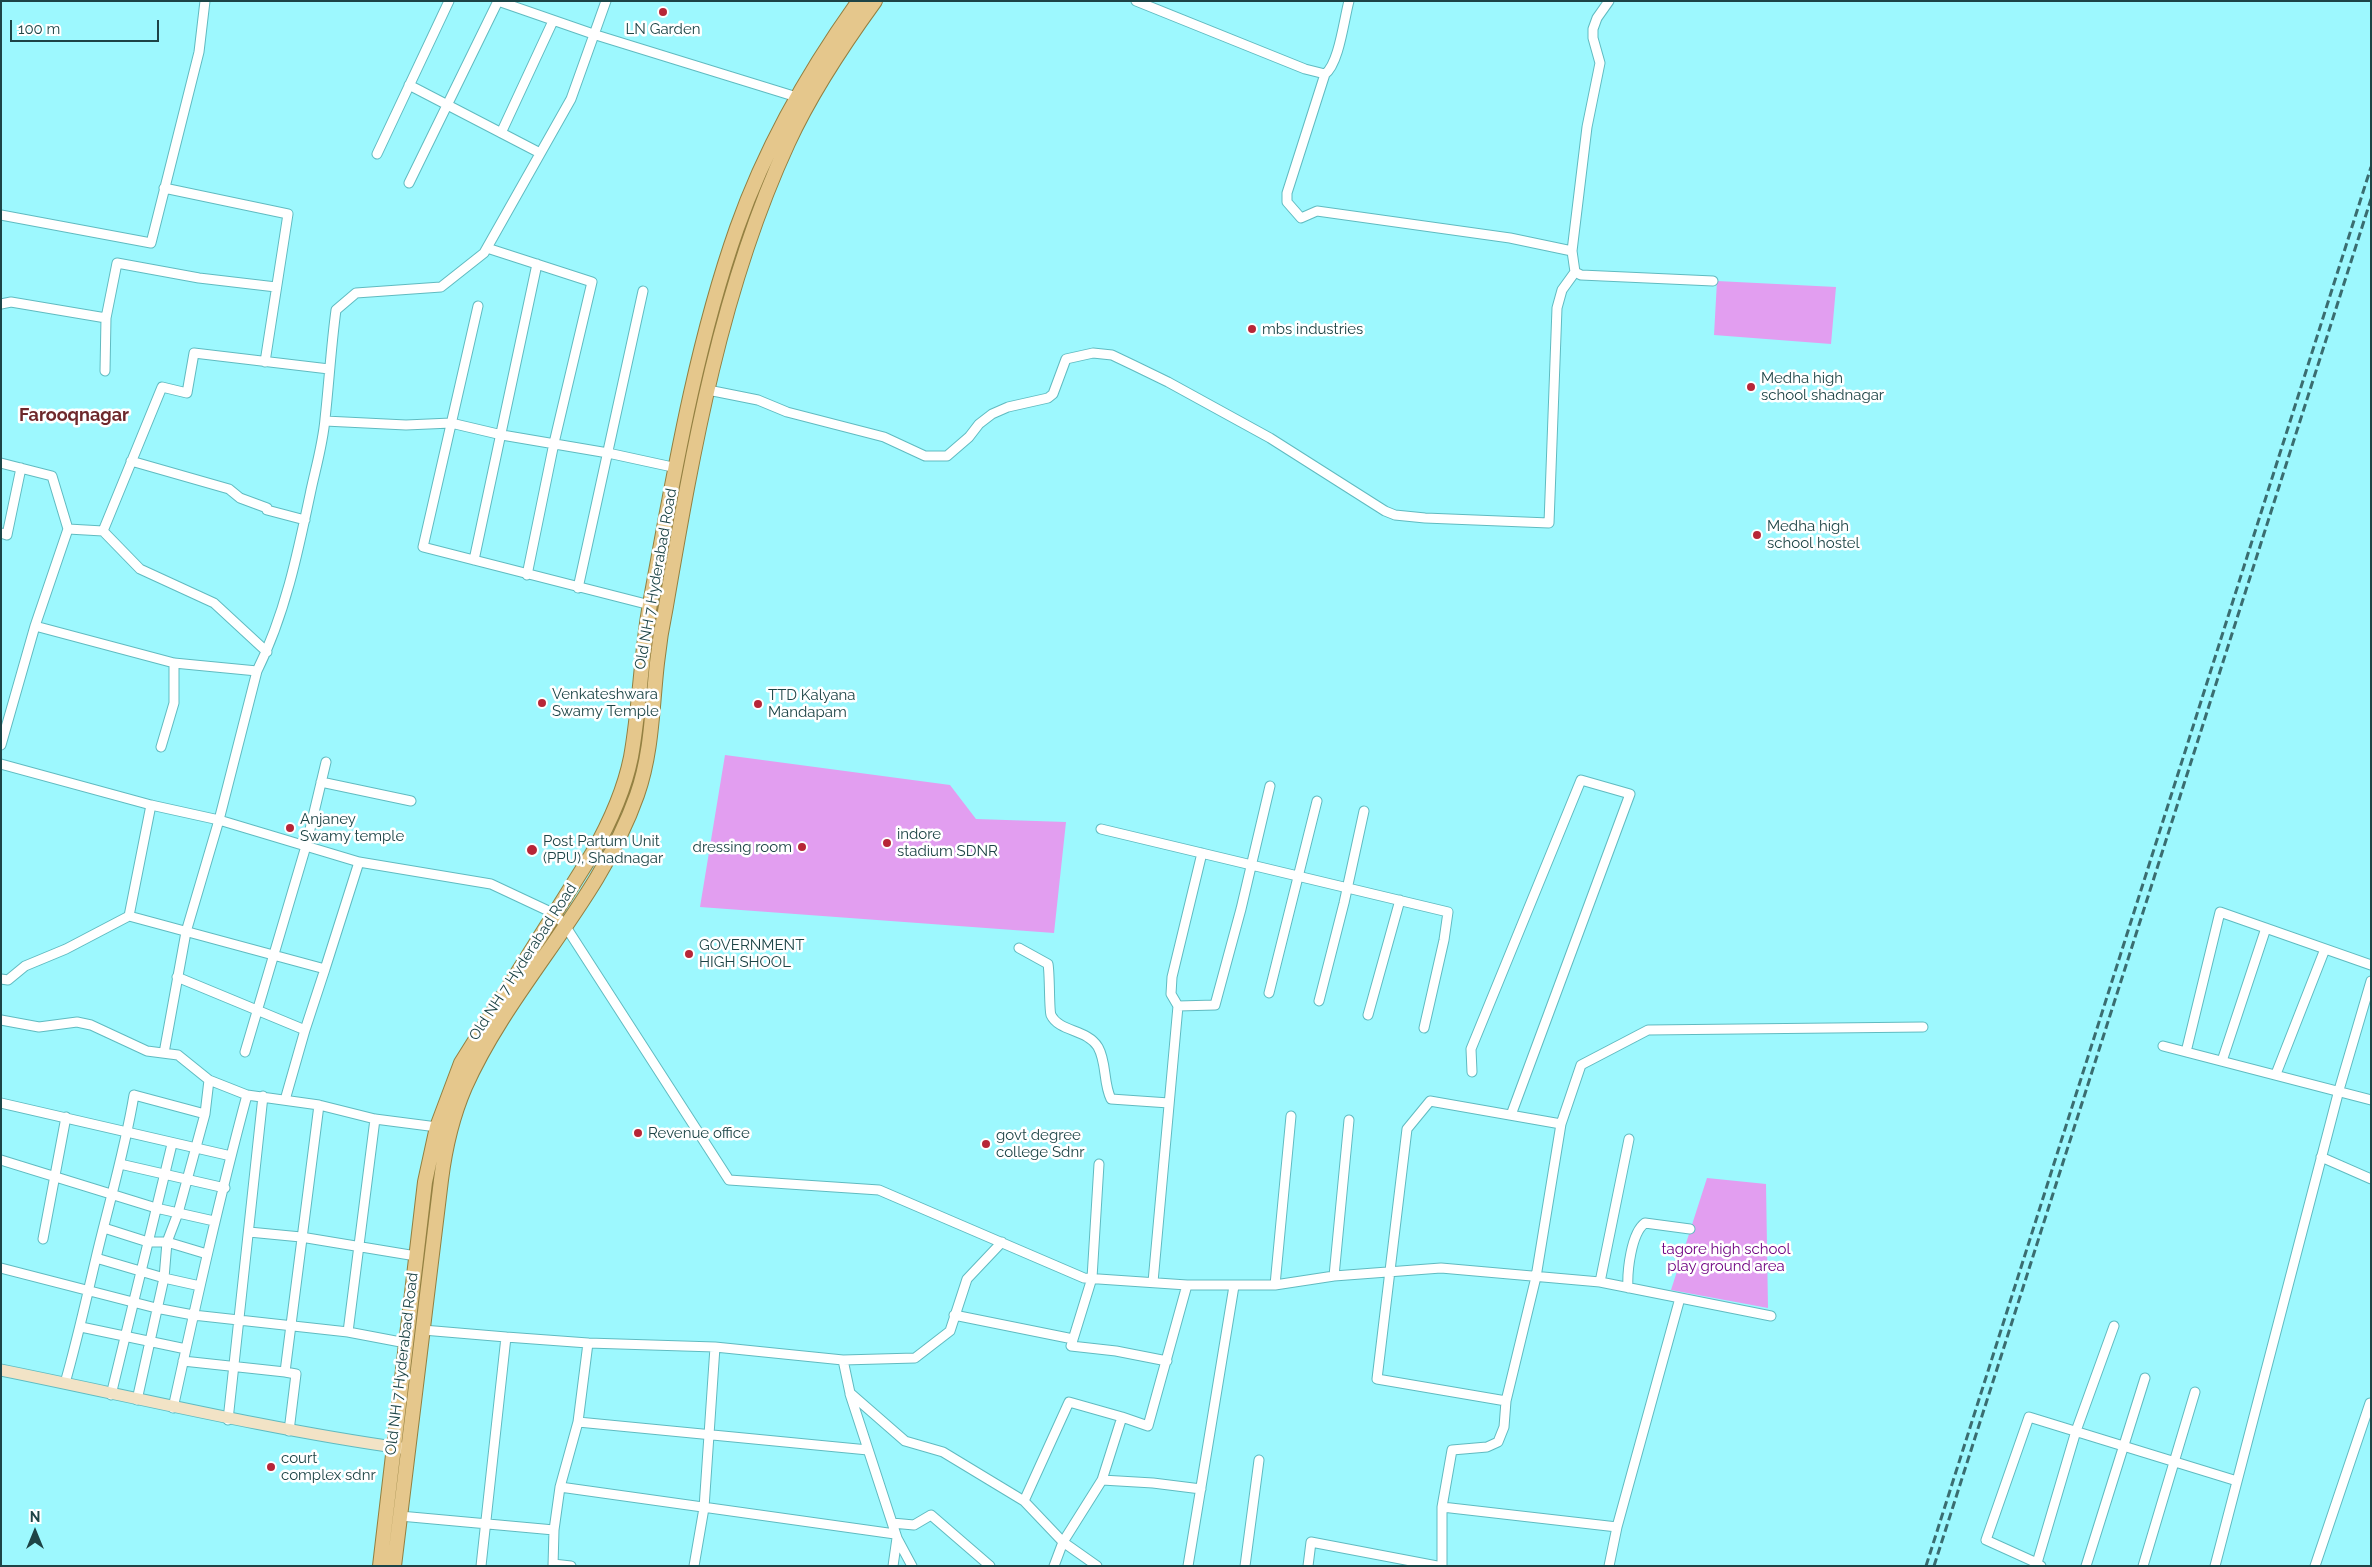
<!DOCTYPE html>
<style>
body{margin:0}
#map{position:relative;width:2372px;height:1567px;overflow:hidden;background:#9df8fe;font-family:Raleway,sans-serif}
canvas{display:block}
.frame{position:absolute;inset:0;border:2px solid #1d4446;pointer-events:none}
.north{position:absolute;left:10px;top:1507px;width:50px;height:50px;-webkit-text-stroke:4px #fff;paint-order:stroke;rotate:0deg;font-size:14px;font-weight:700;line-height:20px;text-align:center;color:#1d4446}
.north::after{content:'';display:block;margin:auto;width:18px;height:22px;background:#1d4446;clip-path:polygon(50% 0,100% 100%,50% 72%,0 100%)}
.scale{position:absolute;left:10px;top:20px;width:149px;height:22px;box-sizing:border-box;border:2px solid #1d4446;border-top:0;padding-left:6px;font-size:15px;line-height:18px;white-space:nowrap;color:#1d4446;-webkit-text-stroke:4px #fff;paint-order:stroke}
</style>
<div id="map">
<canvas width="2372" height="1567"></canvas>
<div class="frame"></div>
<div class="north">N</div>
<div class="scale">100 m</div>
</div>
<script>
const ctx = document.querySelector('canvas').getContext('2d');
ctx.lineJoin = 'round';
function paint(path, color) {
  ctx.fillStyle = color;
  ctx.fill(path, 'evenodd');
}
function strokePath(path, color, width, dash) {
  ctx.strokeStyle = color;
  ctx.lineWidth = width;
  ctx.lineCap = dash ? 'butt' : 'round';
  ctx.setLineDash(dash || []);
  ctx.stroke(path);
}
function label(font, color, halo, rows, align = 'center') {
  ctx.font = font + ' Raleway,sans-serif';
  ctx.lineWidth = 5;
  ctx.setLineDash([]);
  ctx.textBaseline = 'middle';
  ctx.strokeStyle = halo;
  ctx.fillStyle = color;
  for (const [text, x, y, turn = 0] of rows) {
    ctx.save();
    ctx.translate(x, y);
    ctx.rotate((+turn || 0) * Math.PI / 180);
    ctx.textAlign = isNaN(turn) ? turn : align;
    if (halo) ctx.strokeText(text, 0, 0);
    ctx.fillText(text, 0, 0);
    ctx.restore();
  }
}
paint(new Path2D(`
 M1717 281 1836 287 1831 344 1714 335Z
 M725 755 950 785 976 819 1066 822 1054 933 700 907Z
 M1707 1178 1766 1184 1768 1308 1671 1290Z`), '#e29ef0');
const street = new Path2D(`
 M498 1 596 35 800 98
 M1136 1 1305 69 1325 74C1339 64 1344 19 1349 1
 M1609 1 1597 18 1593 29V38L1600 63 1587 127 1572 251 1575 272 1581 275 1713 281
 M1325 74 1287 193V202L1301 218 1317 211 1510 238 1572 251
 M409 85 540 153
 M501 133 553 21
 M377 154 449 1
 M409 183 498 1
 M164 188 288 214 265 362
 M1 215 151 243 199 52 205 1
 M487 248 592 282 554 443 527 575
 M1 304 11 302 106 318 105 371
 M478 306 423 547 650 605
 M106 318 117 263 199 278 276 287
 M708 390 758 400 787 412 884 437 925 456H947L969 437 979 424 992 414 1008 407 1048 398 1053 394 1066 359 1093 353 1112 355 1133 365 1168 382 1270 438 1385 511 1395 515 1425 518 1549 523 1557 308 1562 290 1575 272
 M325 421 406 425 451 423 502 435 608 453 677 468
 M131 461 229 489 240 498 267 508V510L305 520
 M1 463 52 476 68 529
 M103 531 140 569 214 603 267 652
 M1 533 7 535 21 468
 M474 560 537 264
 M578 588 643 291
 M35 626 174 663 257 671
 M1 745 35 626 68 529 103 531 162 387 187 393 194 353 329 369
 M161 747 174 703V663
 M1 764 151 805 219 820 359 862 491 884 555 914 566 927 729 1180 879 1190 1084 1278 1187 1285H1275L1334 1276 1441 1268 1600 1282 1771 1316
 M321 782 411 801
 M151 805 129 916 325 969 359 862
 M1101 829 1448 912 1444 940 1424 1028
 M1019 948 1048 964C1050 975 1049 1010 1051 1015 1059 1032 1087 1029 1098 1047 1107 1063 1103 1083 1111 1099L1169 1103
 M177 977 305 1030 325 969
 M1 979 8 980 25 966 66 949 129 916
 M1269 993 1317 801
 M1319 1001 1344 903 1364 811
 M1178 1006 1215 1005 1241 909 1270 786
 M1368 1015 1400 900
 M1 1020 39 1027 77 1022 91 1025 147 1051 178 1055 209 1080 247 1095 319 1105 375 1119 437 1127
 M2163 1046 2371 1100
 M245 1052 306 846 326 762
 M2186 1052 2220 912 2371 965
 M164 1053 186 932 219 820 257 671C285 615 298 552 311 490 316 467 323 443 325 419 329 383 331 347 336 310L356 293 441 287 484 253 571 99 606 1
 M2222 1061 2266 928
 M1472 1072 1471 1049 1581 780 1630 794 1511 1115
 M2276 1074 2325 949
 M285 1100 305 1030
 M1 1103 231 1156
 M2321 1157 2371 1179
 M1 1160 156 1208 214 1221
 M120 1164 225 1188
 M1099 1164 1092 1278 1071 1346 1116 1351 1167 1361
 M104 1228 148 1242H167L207 1254
 M249 1232 301 1237 416 1256
 M43 1239 66 1117
 M1002 1242 967 1279 950 1331 915 1358 843 1360 850 1393 905 1441 943 1452 1024 1501 1063 1542 1097 1566
 M96 1258 164 1278 200 1286
 M1 1268 156 1308 193 1315 348 1332 406 1343
 M1334 1276 1349 1120
 M1153 1282 1178 1006 1171 994 1172 977 1202 853
 M1600 1282 1629 1139
 M1275 1285 1291 1116
 M1628 1288C1627 1272 1631 1233 1645 1223L1690 1229
 M954 1315 1073 1339
 M81 1327 186 1349
 M423 1330 506 1337 481 1566
 M348 1332 375 1119
 M506 1337 588 1343 715 1347 843 1360
 M183 1361 285 1372
 M65 1383C77 1341 86 1300 96 1258 109 1203 125 1150 134 1095L205 1114
 M850 1394 897 1538 893 1566
 M111 1395 172 1144
 M137 1400 164 1278 167 1242 178 1213 205 1114 209 1080
 M1506 1401 1377 1379 1407 1129 1430 1101 1561 1124 1581 1065 1648 1030 1923 1027
 M173 1408C196 1303 219 1199 247 1095
 M228 1420 263 1096
 M578 1422 868 1450
 M289 1431 296 1374 285 1372 319 1105
 M1102 1480 1153 1483 1201 1489
 M560 1487 895 1534
 M1024 1501 1069 1402 1122 1417
 M1442 1507 1452 1450 1487 1447 1498 1442 1504 1427 1506 1401 1536 1277 1561 1124
 M400 1516 554 1530
 M892 1523 914 1525 931 1515 990 1566
 M1617 1527 1680 1298
 M897 1538 912 1566
 M2037 1563 1986 1540 2029 1417 2237 1481
 M553 1564 571 1566
 M553 1566 554 1530 560 1487 578 1422 588 1343
 M694 1566 704 1508 715 1347
 M1054 1566 1063 1542 1102 1480 1122 1417 1148 1426 1187 1285
 M1188 1566 1234 1286
 M1245 1566 1259 1460
 M1308 1566 1311 1542 1437 1566
 M1442 1566V1507L1617 1527 1609 1566
 M2041 1566 2037 1563 2076 1431 2114 1326
 M2086 1566 2145 1378
 M2143 1566 2195 1392
 M2215 1566 2339 1090 2371 981
 M2315 1566 2370 1403`);
const secondary = new Path2D(`
 M1 1370C135 1397 266 1429 401 1448`);
const primary = new Path2D(`
 M380 1566 425 1182 437 1127 461 1063 592 854C609 824 624 792 631 757 640 707 641 655 650 604 673 480 695 347 737 228 766 146 808 72 859 1
 M394 1566 441 1180C445 1148 452 1117 465 1087 511 984 599 903 637 795 652 753 652 707 657 663 659 644 662 625 666 606 693 449 721 288 788 143 811 93 843 45 875 1`);
strokePath(street, '#60bbc1', 11);
strokePath(secondary, '#60bbc1', 13);
strokePath(primary, '#938042', 16);
strokePath(street, '#fff', 9);
strokePath(secondary, '#f2e3c6', 11);
strokePath(primary, '#e5c78c', 14);
strokePath(new Path2D(`
 M1926 1566 2371 167
 M1934 1566 2371 199`), '#3a6d70', 3, [8, 4]);
for (const [x, y, r, color] of [
 [663,12,5,"#b72637"],
 [1252,329,5,"#b72637"],
 [1751,387,5,"#b72637"],
 [1757,535,5,"#b72637"],
 [542,703,5,"#b72637"],
 [758,704,5,"#b72637"],
 [290,828,5,"#b72637"],
 [887,843,5,"#b72637"],
 [802,847,5,"#b72637"],
 [532,850,6,"#b72637"],
 [689,954,5,"#b72637"],
 [638,1133,5,"#b72637"],
 [986,1144,5,"#b72637"],
 [271,1467,5,"#b72637"]
]) {
  const dot = new Path2D();
  dot.arc(x, y, r, 0, 2 * Math.PI);
  ctx.fillStyle = color;
  ctx.fill(dot);
  strokePath(dot, '#fff', 2);
}
label('15px', '#1d4446', '#fff', [
 ["LN Garden",663,29,"center"],
 ["mbs industries",1262,329],
 ["Medha high",1761,378],
 ["school shadnagar",1761,395],
 ["Medha high",1767,526],
 ["school hostel",1767,543],
 ["Venkateshwara",552,694],
 ["Swamy Temple",552,711],
 ["TTD Kalyana",768,695],
 ["Mandapam",768,712],
 ["Anjaney",300,819],
 ["Swamy temple",300,836],
 ["indore",897,834],
 ["stadium SDNR",897,851],
 ["Post Partum Unit",543,841],
 ["(PPU), Shadnagar",543,858],
 ["dressing room",792,847,"right"],
 ["GOVERNMENT",699,945],
 ["HIGH SHOOL",699,962],
 ["Revenue office",648,1133],
 ["govt degree",996,1135],
 ["college Sdnr",996,1152],
 ["court",281,1458],
 ["complex sdnr",281,1475]
], 'left');
label('15px', '#1d4446', '#fff', [
 ["Old NH 7 Hyderabad Road",656,579,-80],
 ["Old NH 7 Hyderabad Road",523,962,-57],
 ["Old NH 7 Hyderabad Road",402,1364,-83]
]);
label('15px', '#710583', '#fff', [
 ["tagore high school",1726,1249],
 ["play ground area",1726,1266]
]);
label('bold 18px', '#6e282b', '#fff', [
 ["Farooqnagar",74,416]
]);
</script>
